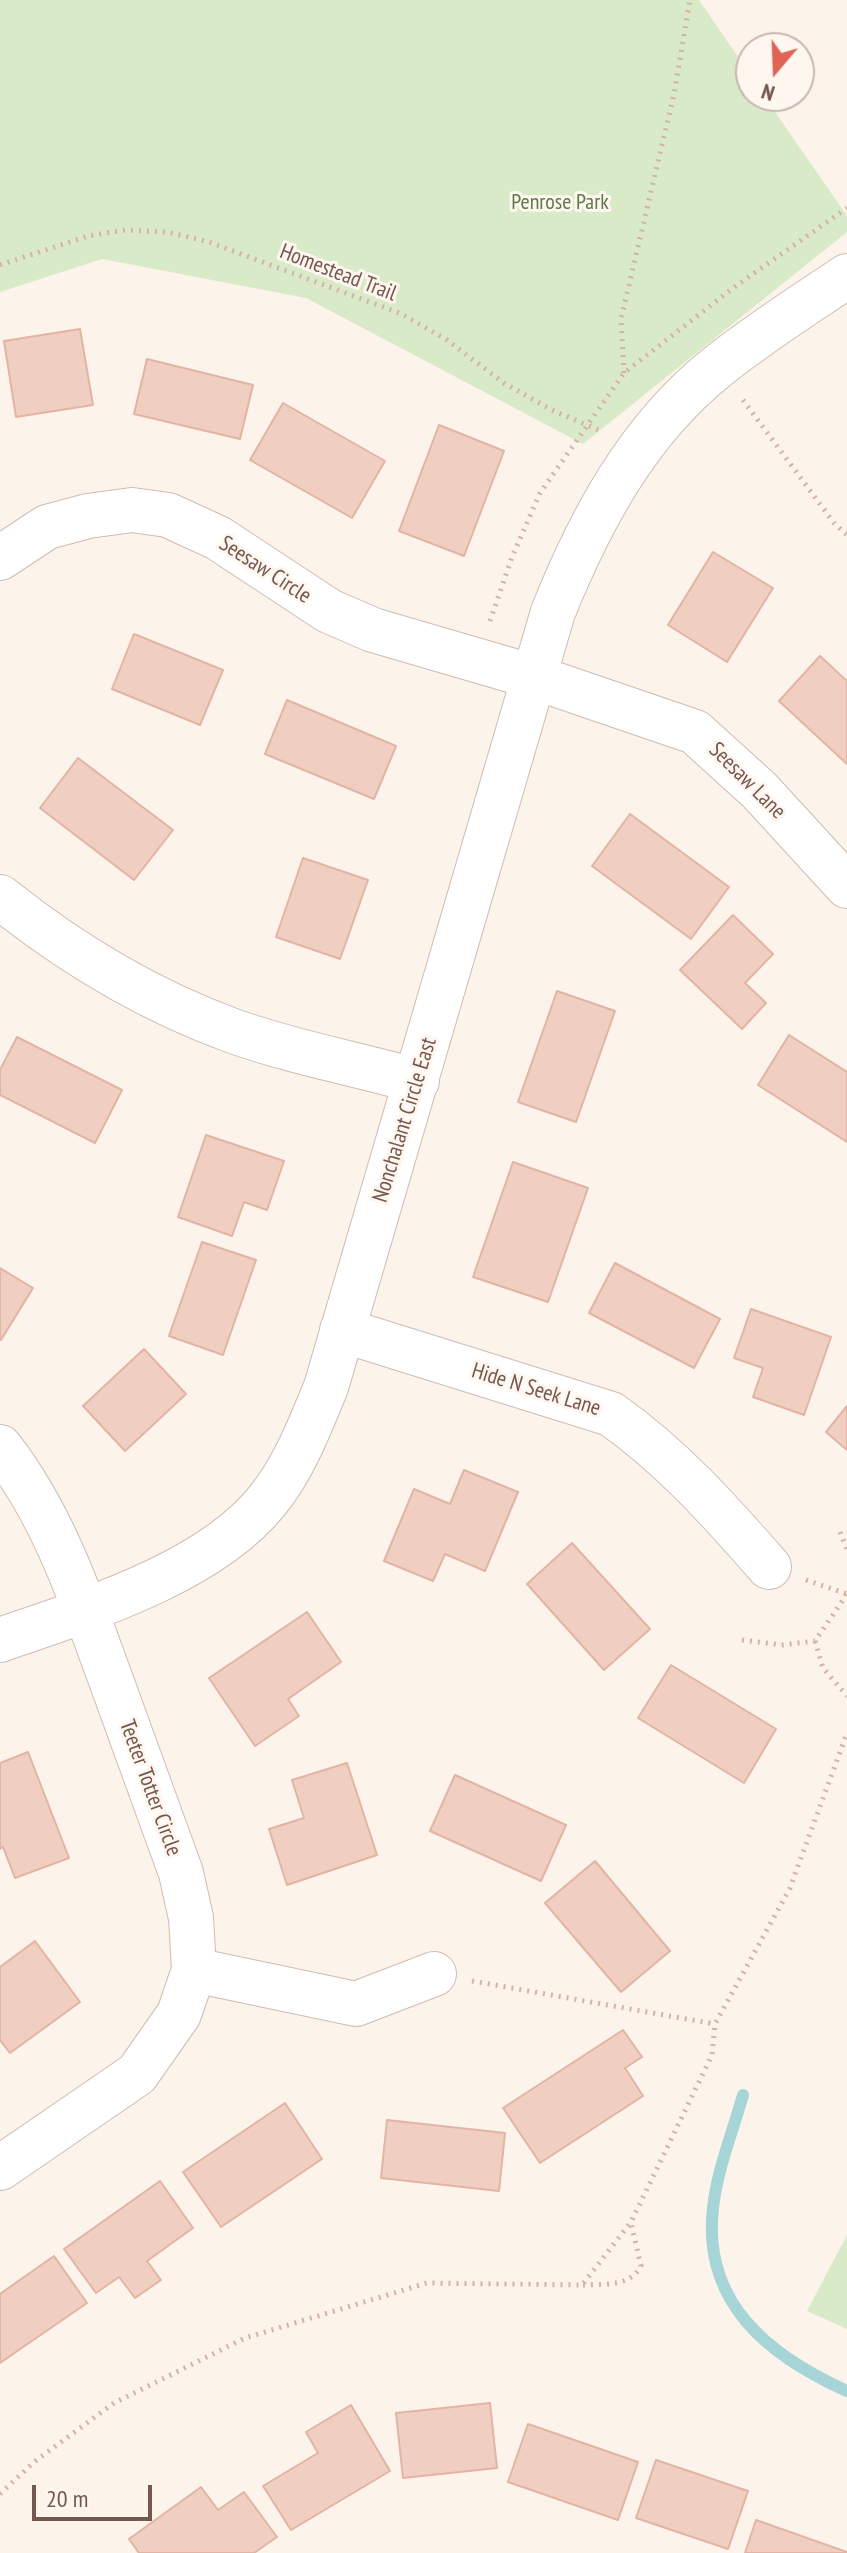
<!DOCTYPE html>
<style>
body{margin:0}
#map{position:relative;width:847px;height:2553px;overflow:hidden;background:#fcf3ea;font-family:"PT Sans Narrow",sans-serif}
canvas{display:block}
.north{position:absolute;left:735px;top:32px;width:80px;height:80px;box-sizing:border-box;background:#fef7f0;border:2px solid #c8b7af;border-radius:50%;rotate:199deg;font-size:22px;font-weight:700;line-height:32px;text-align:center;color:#76574d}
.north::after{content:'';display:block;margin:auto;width:28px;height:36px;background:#e16354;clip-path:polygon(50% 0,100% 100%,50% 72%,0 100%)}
.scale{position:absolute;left:32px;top:2485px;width:120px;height:36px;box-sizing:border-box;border:4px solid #76574d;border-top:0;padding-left:10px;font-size:24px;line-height:28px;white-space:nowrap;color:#76574d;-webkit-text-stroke:6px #fef7f0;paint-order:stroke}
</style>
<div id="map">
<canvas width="847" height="2553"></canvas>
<div class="north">N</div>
<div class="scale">20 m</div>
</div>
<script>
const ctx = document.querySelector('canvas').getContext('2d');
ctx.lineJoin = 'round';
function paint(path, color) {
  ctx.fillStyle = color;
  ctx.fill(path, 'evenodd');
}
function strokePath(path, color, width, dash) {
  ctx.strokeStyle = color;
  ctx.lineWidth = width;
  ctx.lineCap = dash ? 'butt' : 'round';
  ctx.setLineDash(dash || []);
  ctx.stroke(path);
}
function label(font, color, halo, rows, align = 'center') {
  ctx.font = font + ' "PT Sans Narrow",sans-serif';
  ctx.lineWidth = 6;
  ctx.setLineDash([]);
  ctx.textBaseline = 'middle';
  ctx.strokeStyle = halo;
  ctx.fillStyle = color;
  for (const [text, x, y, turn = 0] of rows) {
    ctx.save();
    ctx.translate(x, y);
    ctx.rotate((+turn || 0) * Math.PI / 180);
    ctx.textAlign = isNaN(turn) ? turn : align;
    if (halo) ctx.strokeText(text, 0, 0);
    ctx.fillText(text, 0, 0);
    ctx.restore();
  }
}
paint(new Path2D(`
 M0 0H699L751 76V96H764L847 216V232L583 444 306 298 102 259 0 292Z
 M847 2235V2329L807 2311Z`), '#d9eac8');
strokePath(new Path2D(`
 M743 2095C733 2131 717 2170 713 2208 702 2303 769 2356 847 2391`), '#a5d5d7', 12);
const building = new Path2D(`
 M80 329 93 405 16 417 4 341Z
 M147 359 253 385 240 439 134 414Z
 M283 403 385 461 352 518 250 460Z
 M439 425 504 451 464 556 399 531Z
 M713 552 773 588 727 662 668 625Z
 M134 634 223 670 200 725 112 689Z
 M820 656 847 681V764L779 701Z
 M287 700 396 746 374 799 265 754Z
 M78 758 173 830 134 880 40 808Z
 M630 814 729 887 691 939 592 866Z
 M303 858 368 880 340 959 276 937Z
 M733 915 773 954 745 983 766 1003 742 1029 680 970Z
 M557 991 615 1011 576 1122 518 1102Z
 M789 1035 847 1072V1142L758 1085Z
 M17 1037 122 1090 95 1143 0 1095V1070Z
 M206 1135 284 1161 267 1210 244 1202 232 1236 178 1217Z
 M513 1162 588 1188 548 1302 473 1277Z
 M202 1242 256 1260 223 1355 169 1336Z
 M615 1263 720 1319 694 1368 589 1313Z
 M0 1268 33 1288 1 1340 0 1339Z
 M751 1309 831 1337 804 1415 753 1397 763 1368 734 1358Z
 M144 1349 186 1394 125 1451 83 1406Z
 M847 1406V1450L826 1432Z
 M464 1470 518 1492 485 1571 445 1554 433 1581 384 1561 414 1489 450 1504Z
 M572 1543 650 1629 604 1670 527 1584Z
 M307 1612 341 1662 288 1699 299 1716 255 1746 209 1678Z
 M671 1665 776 1729 744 1783 638 1718Z
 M28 1752 69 1858 15 1878 3 1847 0 1849V1763Z
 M347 1763 377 1855 287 1885 269 1829 304 1818 292 1780Z
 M455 1775 566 1825 541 1881 430 1831Z
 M595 1861 670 1951 621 1992 545 1903Z
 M35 1941 80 2002 10 2053 0 2040V1967Z
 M623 2030 642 2057 625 2068 643 2096 540 2163 503 2108Z
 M285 2103 322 2159 221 2227 183 2172Z
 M387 2120 505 2133 499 2191 381 2178Z
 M160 2181 193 2228 147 2261 161 2280 135 2298 119 2277 96 2293 64 2249Z
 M54 2256 87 2303 0 2363V2294Z
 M490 2403 497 2468 403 2478 396 2413Z
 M351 2405 390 2471 291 2530 263 2486 318 2453 306 2432Z
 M528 2424 638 2462 618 2520 508 2482Z
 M656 2460 748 2491 728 2549 636 2518Z
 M201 2487 218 2510 244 2492 277 2537 254 2553H139L129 2539Z
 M756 2520 847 2552V2553H745Z`);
paint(building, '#f0cfc2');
strokePath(building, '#e3b4a3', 2);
const minor = new Path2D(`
 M0 558 47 527 88 516 132 510 168 515 218 538 329 611 373 630 534 677 695 732 760 791 847 886
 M0 897C70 953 148 1000 233 1031 292 1052 356 1064 417 1081
 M342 1330 611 1414C672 1457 720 1511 769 1567
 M0 1447C52 1513 80 1595 108 1672 132 1739 157 1806 181 1873L191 1918 194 1970 356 2004 434 1974
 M0 1640C86 1610 208 1574 267 1501 294 1468 310 1426 326 1387L553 612C590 520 638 430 717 367 758 334 804 305 847 276
 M0 2168 137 2074 179 2014 194 1970`);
strokePath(minor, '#d0bcb2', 46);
strokePath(new Path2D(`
 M0 265 88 236 125 230 167 232 209 242 402 314 447 340 504 383 552 410 601 431
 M624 373 621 319 674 94 690 0
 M743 400 834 523 847 535
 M490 621 512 557 540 493 624 373 733 288 847 208
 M840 1532 847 1549
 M806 1580 847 1594
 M742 1640 781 1645 815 1641 847 1594
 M815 1641 823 1668 847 1696
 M472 1981 715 2024
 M583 2285C604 2284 630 2287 641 2266L631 2223
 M0 2494 34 2462 114 2403 245 2338 427 2283 582 2285 631 2222 712 2055 715 2024 790 1888 847 1733`), '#d6b2a5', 5, [2, 6]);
strokePath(minor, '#fff', 44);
label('22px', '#5c7b45', '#fef7f0', [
 ["Penrose Park",560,203]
]);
label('22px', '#76574d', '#fef7f0', [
 ["Homestead Trail",338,273,21],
 ["Seesaw Circle",265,570,33],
 ["Seesaw Lane",747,781,45],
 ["Nonchalant Circle East",405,1120,-73],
 ["Hide N Seek Lane",536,1390,17],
 ["Teeter Totter Circle",150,1788,70]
]);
</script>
